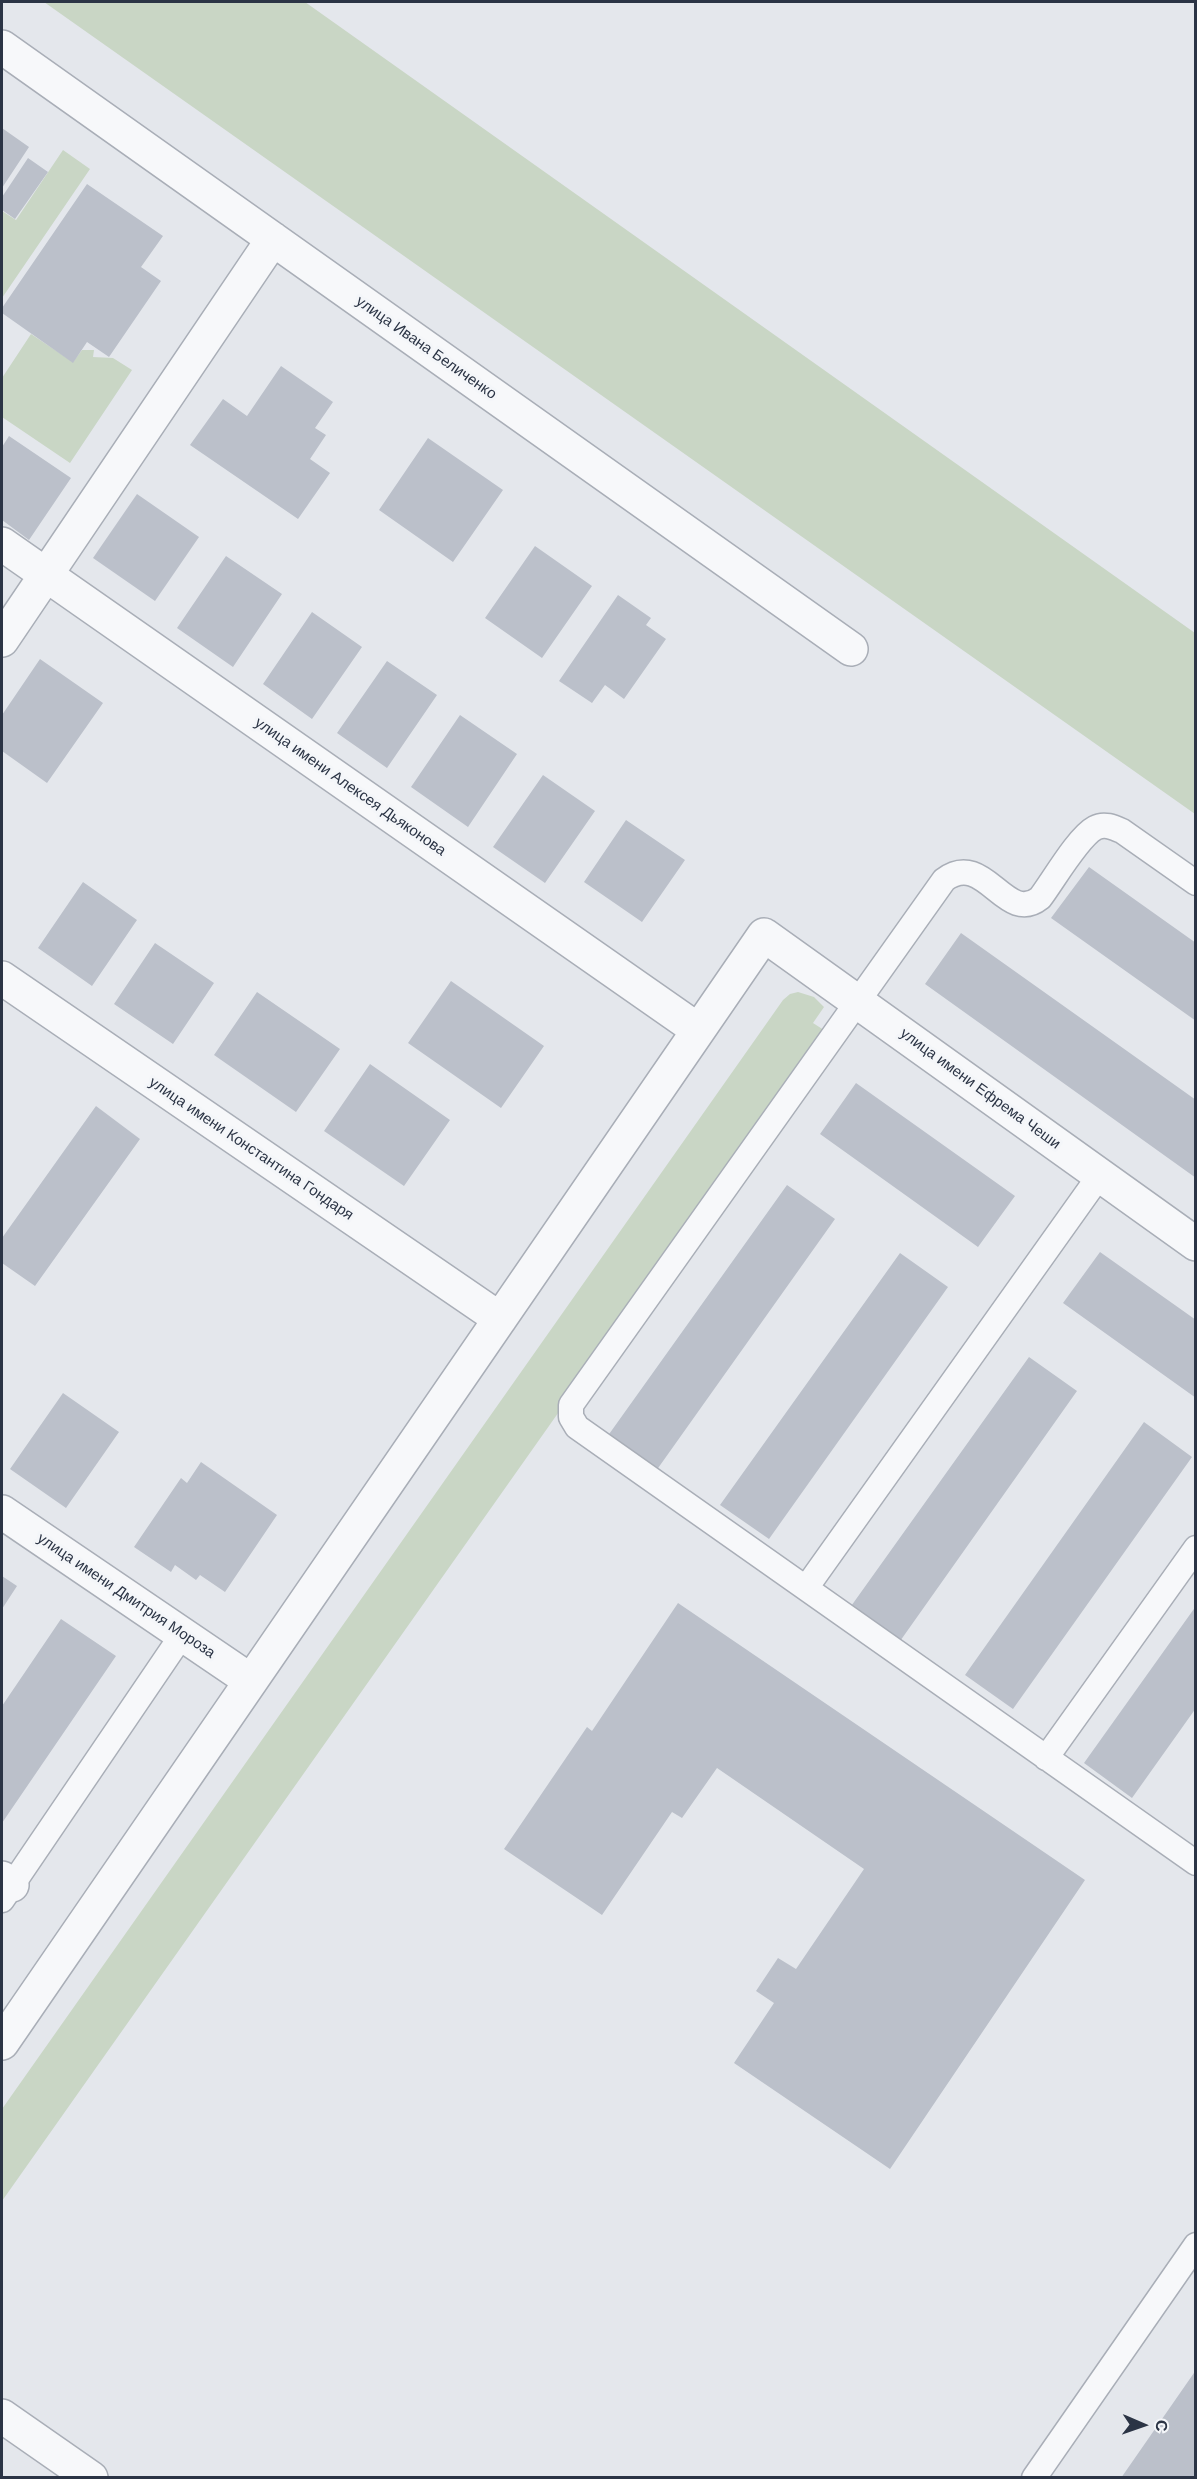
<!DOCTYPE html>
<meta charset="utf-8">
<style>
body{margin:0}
#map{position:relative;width:1197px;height:2479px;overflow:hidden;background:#e4e7ec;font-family:Arial,sans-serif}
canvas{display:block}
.frame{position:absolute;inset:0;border:3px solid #2b3445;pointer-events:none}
.north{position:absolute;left:1113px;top:2395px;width:60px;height:60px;-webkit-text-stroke:4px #f4f6f9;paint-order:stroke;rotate:92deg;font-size:16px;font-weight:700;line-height:24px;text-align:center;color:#2b3445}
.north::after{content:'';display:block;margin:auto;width:21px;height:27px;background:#2b3445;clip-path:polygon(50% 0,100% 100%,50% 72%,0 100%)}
</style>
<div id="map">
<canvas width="1197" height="2479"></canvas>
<div class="frame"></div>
<div class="north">С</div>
</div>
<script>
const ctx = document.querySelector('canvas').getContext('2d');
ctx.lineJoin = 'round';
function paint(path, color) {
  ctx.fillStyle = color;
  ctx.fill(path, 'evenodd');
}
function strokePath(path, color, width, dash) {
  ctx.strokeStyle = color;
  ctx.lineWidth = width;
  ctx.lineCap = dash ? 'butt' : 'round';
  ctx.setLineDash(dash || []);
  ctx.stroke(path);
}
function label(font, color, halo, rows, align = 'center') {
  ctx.font = font + ' Arial,sans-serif';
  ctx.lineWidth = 6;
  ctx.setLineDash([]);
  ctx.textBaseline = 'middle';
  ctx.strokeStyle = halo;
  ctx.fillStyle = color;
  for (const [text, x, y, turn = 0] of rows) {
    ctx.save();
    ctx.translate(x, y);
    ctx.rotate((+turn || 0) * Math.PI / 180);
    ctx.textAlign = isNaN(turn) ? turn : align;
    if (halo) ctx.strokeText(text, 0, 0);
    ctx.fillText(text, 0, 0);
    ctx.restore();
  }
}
paint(new Path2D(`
 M44 2H305L1195 633V814Z
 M63 150 90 169 2 298V211L16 220Z
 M31 334 73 362 82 350H94L93 357 113 358 132 370 70 463 2 417V378Z
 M798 992 814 997 824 1007 813 1023 827 1032 2 2201V2109L783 1000 790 994Z`), '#c9d6c5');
paint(new Path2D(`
 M2 128 29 147 2 188Z
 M28 158 48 172 15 219 2 210V197Z
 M87 184 163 236 141 267 161 281 109 357 87 342 73 363 2 313V308Z
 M281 366 333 402 315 428 326 435 310 459 330 473 298 519 190 445 223 399 247 416Z
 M9 436 71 478 29 540 2 520V447Z
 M428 438 503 490 453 562 379 510Z
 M137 494 199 537 155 601 93 558Z
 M535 546 592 586 542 658 485 618Z
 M226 556 282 594 233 667 177 628Z
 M618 595 651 618 646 625 666 639 624 699 605 685 592 703 559 681Z
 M312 612 362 647 312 719 263 684Z
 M40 659 103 703 47 783 2 751V715Z
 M387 661 437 695 387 768 337 733Z
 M460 715 517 754 468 827 411 787Z
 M543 775 595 811 545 883 493 847Z
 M626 820 685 860 642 922 584 882Z
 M1089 867 1196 943V1021L1051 918Z
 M83 882 137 920 92 986 38 948Z
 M961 933 1196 1100V1178L925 984Z
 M155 943 214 983 173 1044 114 1004Z
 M451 981 544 1046 501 1108 408 1043Z
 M257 992 340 1049 296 1112 214 1055Z
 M370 1064 450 1120 404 1186 324 1131Z
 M856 1083 1015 1196 978 1247 820 1134Z
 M96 1106 140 1139 35 1286 2 1263V1238Z
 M787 1185 835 1219 656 1471 607 1437Z
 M1100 1252 1196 1320V1398L1063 1303Z
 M900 1253 948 1287 769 1539 720 1505Z
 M1029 1357 1077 1391 898 1644 849 1609Z
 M63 1393 119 1432 66 1508 10 1469Z
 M1144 1422 1192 1457 1013 1709 965 1675Z
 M201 1462 277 1515 225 1592 200 1575 196 1580 175 1565 171 1572 134 1547 181 1478 187 1483Z
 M2 1576 17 1586 2 1609Z
 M678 1603 1085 1880 890 2169 734 2063 774 2003 756 1991 778 1958 796 1969 864 1869 717 1768 682 1818 672 1812 602 1915 504 1849 587 1727 592 1731Z
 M1196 1606V1708L1132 1798 1084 1763Z
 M61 1619 116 1656 2 1823V1706Z
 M1196 2370V2478H1121Z`), '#bbc0ca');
const lane = new Path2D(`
 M1196 883 1122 831C1113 827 1104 823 1095 828 1078 837 1053 881 1040 898 1005 926 985 849 944 880L571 1405V1417L577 1427 1196 1863
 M806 1588 1100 1175
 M1046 1758 1196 1548
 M2 1900 182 1635
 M1034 2478 1196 2245`);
const street = new Path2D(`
 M2 47 851 649
 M2 544 698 1030
 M2 640 273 239
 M2 978 500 1319
 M2 1512 251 1681
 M2 1878 12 1885
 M2 2043 764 935 1196 1244
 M2 2416 91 2478`);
strokePath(lane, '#a9aeb7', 27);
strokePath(street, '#a9aeb7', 36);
strokePath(lane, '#f7f8fa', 24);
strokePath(street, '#f7f8fa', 33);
label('15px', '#2b3445', '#f4f6f9', [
 ["улица Ивана Беличенко",426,348,35],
 ["улица имени Алексея Дьяконова",350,787,35],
 ["улица имени Ефрема Чеши",980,1089,36],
 ["улица имени Константина Гондаря",251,1149,34],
 ["улица имени Дмитрия Мороза",126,1596,34]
]);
</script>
